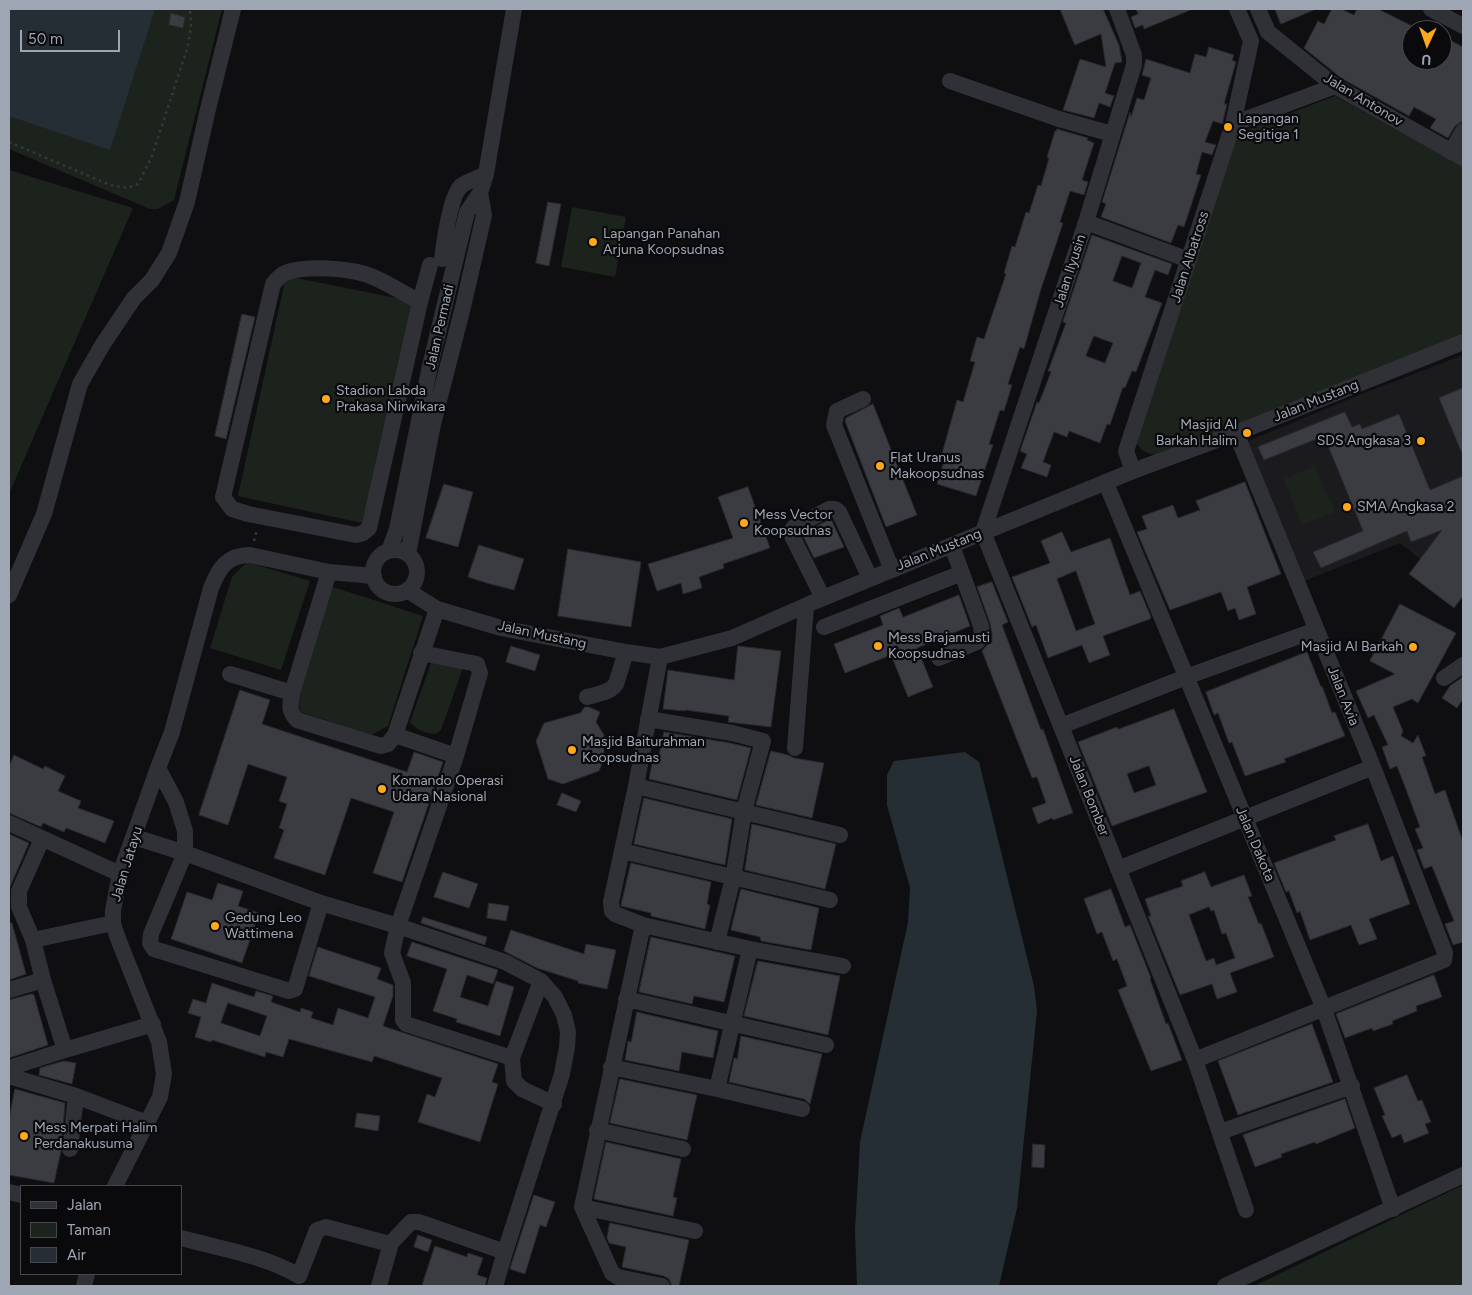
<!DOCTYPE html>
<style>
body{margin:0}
#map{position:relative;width:1472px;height:1295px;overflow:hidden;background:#0f0f11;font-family:Figtree,sans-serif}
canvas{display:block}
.frame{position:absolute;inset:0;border:10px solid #9fa6b3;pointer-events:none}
.legend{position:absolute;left:20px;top:1185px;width:162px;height:90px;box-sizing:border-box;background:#0a0a0c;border:1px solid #46484f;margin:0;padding:6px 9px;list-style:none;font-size:15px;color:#9fa6b3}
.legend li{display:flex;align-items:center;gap:10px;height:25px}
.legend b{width:25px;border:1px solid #46484f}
.north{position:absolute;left:1402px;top:20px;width:50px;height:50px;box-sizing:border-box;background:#0a0a0c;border:1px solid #46484f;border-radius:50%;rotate:183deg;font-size:14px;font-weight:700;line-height:20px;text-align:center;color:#9fa6b3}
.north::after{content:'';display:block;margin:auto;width:18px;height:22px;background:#ffa819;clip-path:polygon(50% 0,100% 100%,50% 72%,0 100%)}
.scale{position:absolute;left:20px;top:30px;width:100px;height:22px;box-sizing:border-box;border:2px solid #9fa6b3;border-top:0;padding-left:6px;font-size:15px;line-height:18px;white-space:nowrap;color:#9fa6b3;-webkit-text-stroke:4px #0a0a0c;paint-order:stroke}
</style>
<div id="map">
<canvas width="1472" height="1295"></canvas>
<div class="frame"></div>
<ul class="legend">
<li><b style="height:6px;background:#303136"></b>Jalan</li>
<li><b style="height:14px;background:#1b231c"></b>Taman</li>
<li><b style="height:14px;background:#252e35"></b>Air</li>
</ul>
<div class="north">U</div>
<div class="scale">50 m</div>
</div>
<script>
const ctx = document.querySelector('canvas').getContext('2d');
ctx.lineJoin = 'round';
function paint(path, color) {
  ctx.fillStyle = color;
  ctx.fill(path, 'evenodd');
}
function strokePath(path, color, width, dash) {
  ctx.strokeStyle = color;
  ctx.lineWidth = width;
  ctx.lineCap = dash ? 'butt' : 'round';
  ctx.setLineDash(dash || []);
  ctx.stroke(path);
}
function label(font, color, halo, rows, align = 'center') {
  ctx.font = font + ' Figtree,sans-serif';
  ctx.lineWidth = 4.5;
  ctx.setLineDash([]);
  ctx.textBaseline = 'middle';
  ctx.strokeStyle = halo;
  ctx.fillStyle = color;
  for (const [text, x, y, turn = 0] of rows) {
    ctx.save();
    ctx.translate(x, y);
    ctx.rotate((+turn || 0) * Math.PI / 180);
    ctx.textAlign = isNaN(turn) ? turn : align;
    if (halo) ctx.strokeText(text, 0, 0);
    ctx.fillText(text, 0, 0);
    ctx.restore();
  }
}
paint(new Path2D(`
 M1463 355V593L1400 543 1304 581 1246 442 1359 395Z`), '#1b1b1e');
paint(new Path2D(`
 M9 9H222L174 200 158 209H150L9 149Z
 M1335 96 1463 166V334L1160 455C1146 455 1140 450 1133 438L1236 134Z
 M9 170 133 208 9 494Z
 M572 207 626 217 615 277 561 267Z
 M286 276 416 302 362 523 238 496Z
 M1315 466 1335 512 1302 525 1284 479Z
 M247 562 310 581 281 670 210 648 232 577Z
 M330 586 423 616 388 726 371 735 301 712 294 695Z
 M435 652 463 668 441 730 435 734C424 733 417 730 410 722Z
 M1463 1185V1286H1254Z`), '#1b231c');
paint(new Path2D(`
 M9 9H155L110 150 9 116Z
 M965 752 979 762 1034 986 1037 1011 1017 1208 999 1286H857L855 1230 860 1142 908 922 910 888 887 805V775L894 761Z`), '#252e35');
const building = new Path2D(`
 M1060 9H1103L1119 45 1122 62 1115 63 1105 93 1114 96 1110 107 1099 103 1094 118 1063 110 1080 59 1106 67 1101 34 1075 45Z
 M1136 9H1193L1144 29 1143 25 1135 28 1131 17 1138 14Z
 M1275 9H1316L1281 24Z
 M1332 9H1341L1354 15 1357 9H1378L1412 26V60H1442V36L1463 47V121L1455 126 1448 138 1430 128 1436 119 1414 107 1409 116 1341 78 1304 48 1318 21 1324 24Z
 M171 13 185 17 183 28 169 25Z
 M1209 47 1234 55 1232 60 1236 62 1224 104H1227L1223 121V124L1213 121 1205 142 1216 145 1212 155 1202 152 1196 174 1201 175 1184 227 1178 225 1171 243 1101 217 1106 204 1102 202 1130 112 1131 117 1137 98 1144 100 1151 78 1142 75 1146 59 1190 73 1195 54 1206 57Z
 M1057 129 1088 138 1087 140 1094 143 1082 180 1088 182 1084 195 1070 191 1060 222 1063 223 1041 289 1024 349 1020 347 1008 384 1012 385 1004 411 1000 410 989 444 993 445 976 496 937 484 945 458 941 457 957 400 963 402 975 362 970 361 977 337 984 339 1006 274 1004 273 1012 246 1015 247 1026 212 1029 213 1038 185 1041 186 1049 158 1047 157 1055 131H1056Z
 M548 202 561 204 549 266 536 263Z
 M1092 235 1172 264 1168 275 1155 270 1145 297 1162 303 1136 372 1132 371 1125 388 1123 387 1110 425 1107 424 1100 443 1069 431 1067 437 1054 432 1043 462 1051 465 1047 477 1021 468 1027 454 1020 451 1037 402 1039 403 1051 372 1048 371 1066 323 1063 322ZM1122 256 1141 263 1132 288 1113 281ZM1094 336 1113 343 1105 363 1086 356Z
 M242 314 255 317 226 439 215 436Z
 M1463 388V456L1439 398Z
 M873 404 917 515 886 527 845 421 846 418Z
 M1345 412 1352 427 1360 424 1362 429 1399 414 1430 490 1463 476V596L1454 608 1409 574 1442 530 1411 542 1407 531 1321 568 1313 552 1363 531 1324 436 1264 460 1258 447Z
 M1245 482 1281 574 1247 587 1256 614 1239 620 1235 608 1228 611 1221 592 1170 610 1137 532 1147 529 1142 516 1173 505 1178 518 1200 510 1196 501Z
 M444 484 473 492 458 547 426 538Z
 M748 487 770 548 723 564 724 568 699 577 702 588 683 594 681 583 657 591 648 564 733 538 718 497Z
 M831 519 844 547 814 558 802 534Z
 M1062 532 1071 552 1110 538 1130 595 1140 591 1151 617 1150 619 1103 636 1110 655 1089 663 1082 645 1048 658 1036 625 1032 627 1012 577 1050 563 1041 541ZM1076 571 1095 624 1076 631 1057 579Z
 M479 545 524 559 514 590 490 584 468 577Z
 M568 549 641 562 631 627 558 616Z
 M992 582 1008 622 1002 625 1041 730 1043 729 1073 813 1053 820 1052 818 1038 824 1032 808 1046 803 1037 777 1032 778 982 651 988 644 992 642V634L990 623 977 587Z
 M959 595 970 626 917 648 933 687 908 697 891 655 845 673 834 644 883 625 880 616 899 608 903 617Z
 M1400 604 1456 633 1418 703 1412 699 1393 707 1403 731 1401 736 1413 743 1418 735 1426 756 1422 757 1435 794 1445 790 1463 842V942L1453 945 1445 924 1454 921 1432 866 1424 869 1417 850 1423 848 1415 829 1420 827 1407 792 1397 766 1390 769 1382 747 1388 745 1374 715 1368 718 1356 691 1395 674 1370 661Z
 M511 646 540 655 535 671 506 662Z
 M738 646 781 651 771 727 728 722 729 716 685 710V711L663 709 668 670 734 680Z
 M1307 652 1321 687 1322 686 1332 713 1335 712 1345 736 1284 759 1286 762 1245 776 1232 742 1229 743 1218 713 1214 715 1206 692Z
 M1463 677V699L1457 708 1442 698 1450 686Z
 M240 690 270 700 262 724 407 772 414 752 443 762 402 882 373 873 394 812 351 798 325 875 274 858 284 830 279 828 287 804 279 801 287 777 248 764 228 825 199 815Z
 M585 707H589L600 712 596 722 604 735V759L599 771 563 784 548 779 536 741 544 723 580 713Z
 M1174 709 1207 792 1112 826 1078 742 1117 727 1118 729ZM1149 766 1156 785 1134 793 1127 774Z
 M664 732 730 743 751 748 737 800 649 779 654 753 659 754Z
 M771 751 788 755 794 758 824 763 812 818 756 805Z
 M14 755 43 769 45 766 65 776 58 791 81 801 78 808 114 821 105 843 66 828 64 832 43 823 41 827 9 813V767Z
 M562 793 581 801 576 812 557 805Z
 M644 798 732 819 725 865 634 844Z
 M752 824 836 844 825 889 745 870Z
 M1368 824 1381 861 1393 856 1410 904 1369 919 1377 939 1359 945 1351 925 1310 940 1300 911 1297 913 1289 891 1286 892 1274 863 1336 840 1334 836Z
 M9 834 29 843 10 887 9 896Z
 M631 863 711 882 707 904 710 905 705 929 651 916V913L621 906Z
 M443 872 478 884 469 908 434 897Z
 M1205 872 1211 887 1244 875 1252 896 1248 897 1259 924 1261 923 1274 957 1230 973 1237 992 1217 999 1212 984 1180 995 1148 916H1151L1145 899 1183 886 1181 881ZM1209 907 1211 911 1214 910 1222 934 1226 933 1235 958 1216 965 1214 958 1206 961 1189 915Z
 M218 883 243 891 238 906 259 913 242 963 171 939 187 892 212 900Z
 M741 889 819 908 811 950 761 941 760 937 731 930Z
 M1111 889 1125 927 1130 925 1151 978 1150 979 1166 1024 1168 1023 1182 1060 1151 1071 1118 990 1127 986 1117 959 1113 961 1102 932 1097 934 1084 899Z
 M489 903 509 906 506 921 487 918Z
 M423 917 487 937 485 945 421 923Z
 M9 923H12L26 974 9 980Z
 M511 930 584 954 586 944 616 950 607 989 578 983V981L537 968 504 951Z
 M651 937 735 956 724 1002 694 996 692 1004 639 992Z
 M412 942 498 970 493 984 467 975 460 997 488 1006 496 981 514 987 500 1036 456 1022 457 1019 433 1011 447 969 407 956Z
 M318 947 381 968 377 979 393 985V996L383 1026 498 1064 492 1082 498 1084 480 1142 418 1122 427 1094 435 1097 442 1078 374 1056 372 1062 289 1039 283 1057 266 1052 265 1057 212 1040 211 1042 195 1037 201 1017 188 1013 193 999 206 1003 212 983 254 997 256 991 273 996 271 1002 300 1012 301 1008 313 1012 311 1018 333 1025 338 1008 368 1018 375 997 309 976ZM228 1003 267 1016 260 1036 221 1023Z
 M758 961 840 976 828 1035 744 1016Z
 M1434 975 1442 997 1416 1006 1417 1011 1392 1021 1393 1024 1373 1031 1372 1028 1345 1038 1336 1014Z
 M32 994 34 995 48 1045 9 1058V1000Z
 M637 1012 718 1031 713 1058 682 1052 679 1071 625 1060 628 1041 631 1042Z
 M1312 1024 1333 1082 1238 1115 1218 1061Z
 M741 1036 822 1054 810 1104 804 1099 729 1082 734 1058 737 1059Z
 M64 1061 76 1063 72 1084 39 1075 40 1068Z
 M1407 1075 1418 1101 1422 1100 1431 1122 1425 1124 1429 1133 1404 1143 1401 1134 1392 1138 1382 1116 1385 1115 1374 1088Z
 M620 1079 697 1095 687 1140 610 1123Z
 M15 1089 65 1103 61 1151 54 1183 9 1175V1119Z
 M1345 1099 1355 1128 1316 1144 1315 1142 1281 1154 1282 1157 1255 1167 1243 1135Z
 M357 1113 380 1116 378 1131 355 1127Z
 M606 1142 681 1159 673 1197 677 1198 673 1216 594 1199Z
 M1033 1144 1045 1145 1044 1168 1032 1167Z
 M534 1195 555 1202 546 1227 540 1225 525 1274 510 1269Z
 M610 1223 689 1240 679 1286H672L669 1279 664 1276 622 1267 626 1247 609 1243 607 1238Z
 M418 1235 432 1240 428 1252 414 1247Z
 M435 1246 467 1257 468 1253 483 1258 477 1275 487 1278 485 1286H422Z`);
paint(building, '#3b3c41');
strokePath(building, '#29292d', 1);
strokePath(new Path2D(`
 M9 142 110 185 127 188 138 184 152 156 188 46 191 26 190 9
 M254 541 257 530`), '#36383d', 2.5, [2.5, 4]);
strokePath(new Path2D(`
 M1237 9 1251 41
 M1258 9 1268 32 1335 86 1463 158
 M1431 9 1463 26
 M950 81 1059 119 1112 134
 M1233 124 1335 86
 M1451 152 1463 131
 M1086 222 1189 260
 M442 259C444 243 450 196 461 186 467 181 479 178 486 174
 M420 302C402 293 384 280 365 274 345 268 308 266 288 272 281 274 277 279 273 284L223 497 232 509 248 514 356 535 363 533 369 528 420 302 430 265
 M863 399 837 411 834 425 892 570
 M1133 471 1126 451 1233 124 1251 41
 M1106 483 1324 1009 1393 1209
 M983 532 1195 1060 1246 1210
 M983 532 1086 222 1134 65V55L1117 9
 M373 572a22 22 0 1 1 44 0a22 22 0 1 1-44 0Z
 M389 551 397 529 430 366 467 212 480 193 486 174 514 9
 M408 554 433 424 463 307 484 215 480 193
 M329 572 292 693C290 705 288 710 297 720L381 746 388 744 395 735 456 756 480 673 477 664 421 653
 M407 590 437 609 501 628 626 652 660 657 732 638 823 598 1133 471 1236 433 1463 342
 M9 595 44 514 80 384 103 344 134 298 152 280 169 253 187 202 208 109 233 9
 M823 598 793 538 791 531 794 527 829 509H835L839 512 870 578
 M824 627 962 573
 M660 657 636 786 611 902 612 911 615 914 643 925 582 1207 612 1273 618 1277 662 1286
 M939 658 977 642 982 635 981 626 952 546
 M230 674 292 693
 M1444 678 1463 665
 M587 697C597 694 610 693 616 684L626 652
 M648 719 732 733 763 741 744 811 733 878 717 942
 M1061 726 1186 677 1316 630
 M395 735 437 609
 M795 748 806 606
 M456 756 398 926 392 953 403 983V1020L406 1024 512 1058
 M158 768 176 802 185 831V853L151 934 150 943 154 949 289 991 295 989 321 903
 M636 786 840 835
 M9 823 120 874
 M134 837 185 853 321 903 398 926 505 962 541 981 555 997 564 1015 568 1032 567 1047 562 1074 505 1252 419 1222H411L391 1243H386L326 1227 317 1230 299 1276C266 1256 218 1248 181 1238
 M42 839 19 891V907L33 940 43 980 65 1050
 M622 851 830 900
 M1118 869 1373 767
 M33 940 113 923
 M750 949 843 966
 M541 981 512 1058 514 1081 522 1089 554 1104
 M9 990 43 980
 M626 999 826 1045
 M1195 1060 1444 960 1445 953 1373 767 1236 433
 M611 1067 717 1089 750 949 643 925
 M9 1068 65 1050 153 1024
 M9 1076 76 1096 147 1123
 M717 1089 802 1109
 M597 1130 683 1149
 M1220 1132 1352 1086
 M70 1149 76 1096
 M115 1186 160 1097 164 1074 159 1042 117 936 113 923V910L120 874 158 768 172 732 211 588C219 568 227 555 250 555L329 572 374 576
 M9 1192 21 1195
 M582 1207 695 1231
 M84 1286 87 1274
 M379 1286 391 1243
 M495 1286 505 1252
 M1225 1286 1463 1175`), '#303136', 16);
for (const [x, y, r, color] of [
 [1228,127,5,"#ffa819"],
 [593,242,5,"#ffa819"],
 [326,399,5,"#ffa819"],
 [1247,433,5,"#ffa819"],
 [1421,441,5,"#ffa819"],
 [880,466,5,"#ffa819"],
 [1347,507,5,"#ffa819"],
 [744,523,5,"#ffa819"],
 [878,646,5,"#ffa819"],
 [1413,647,5,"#ffa819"],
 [572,750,5,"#ffa819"],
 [382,789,5,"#ffa819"],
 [215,926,5,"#ffa819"],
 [24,1136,5,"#ffa819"]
]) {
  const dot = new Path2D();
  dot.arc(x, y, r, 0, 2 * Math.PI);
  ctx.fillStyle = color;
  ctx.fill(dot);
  strokePath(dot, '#0a0a0c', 2);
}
label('14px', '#9fa6b3', '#0a0a0c', [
 ["Jalan Antonov",1363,100,31],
 ["Jalan Albatross",1190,257,-72],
 ["Jalan Ilyusin",1070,271,-72],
 ["Jalan Permadi",440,327,-77],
 ["Jalan Mustang",1316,401,-22],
 ["Jalan Mustang",939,550,-22],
 ["Jalan Mustang",542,635,12],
 ["Jalan Avia",1343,696,68],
 ["Jalan Bomber",1089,796,68],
 ["Jalan Dakota",1255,844,67],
 ["Jalan Jatayu",127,864,-73]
]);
label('14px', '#9fa6b3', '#0a0a0c', [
 ["Lapangan",1238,119],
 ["Segitiga 1",1238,135],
 ["Lapangan Panahan",603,234],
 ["Arjuna Koopsudnas",603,250],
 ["Stadion Labda",336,391],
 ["Prakasa Nirwikara",336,407],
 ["Masjid Al",1237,425,"right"],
 ["Barkah Halim",1237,441,"right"],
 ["SDS Angkasa 3",1411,441,"right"],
 ["Flat Uranus",890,458],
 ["Makoopsudnas",890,474],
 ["SMA Angkasa 2",1357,507],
 ["Mess Vector",754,515],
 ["Koopsudnas",754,531],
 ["Mess Brajamusti",888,638],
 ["Koopsudnas",888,654],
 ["Masjid Al Barkah",1403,647,"right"],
 ["Masjid Baiturahman",582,742],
 ["Koopsudnas",582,758],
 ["Komando Operasi",392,781],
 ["Udara Nasional",392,797],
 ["Gedung Leo",225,918],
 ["Wattimena",225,934],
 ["Mess Merpati Halim",34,1128],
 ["Perdanakusuma",34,1144]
], 'left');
</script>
